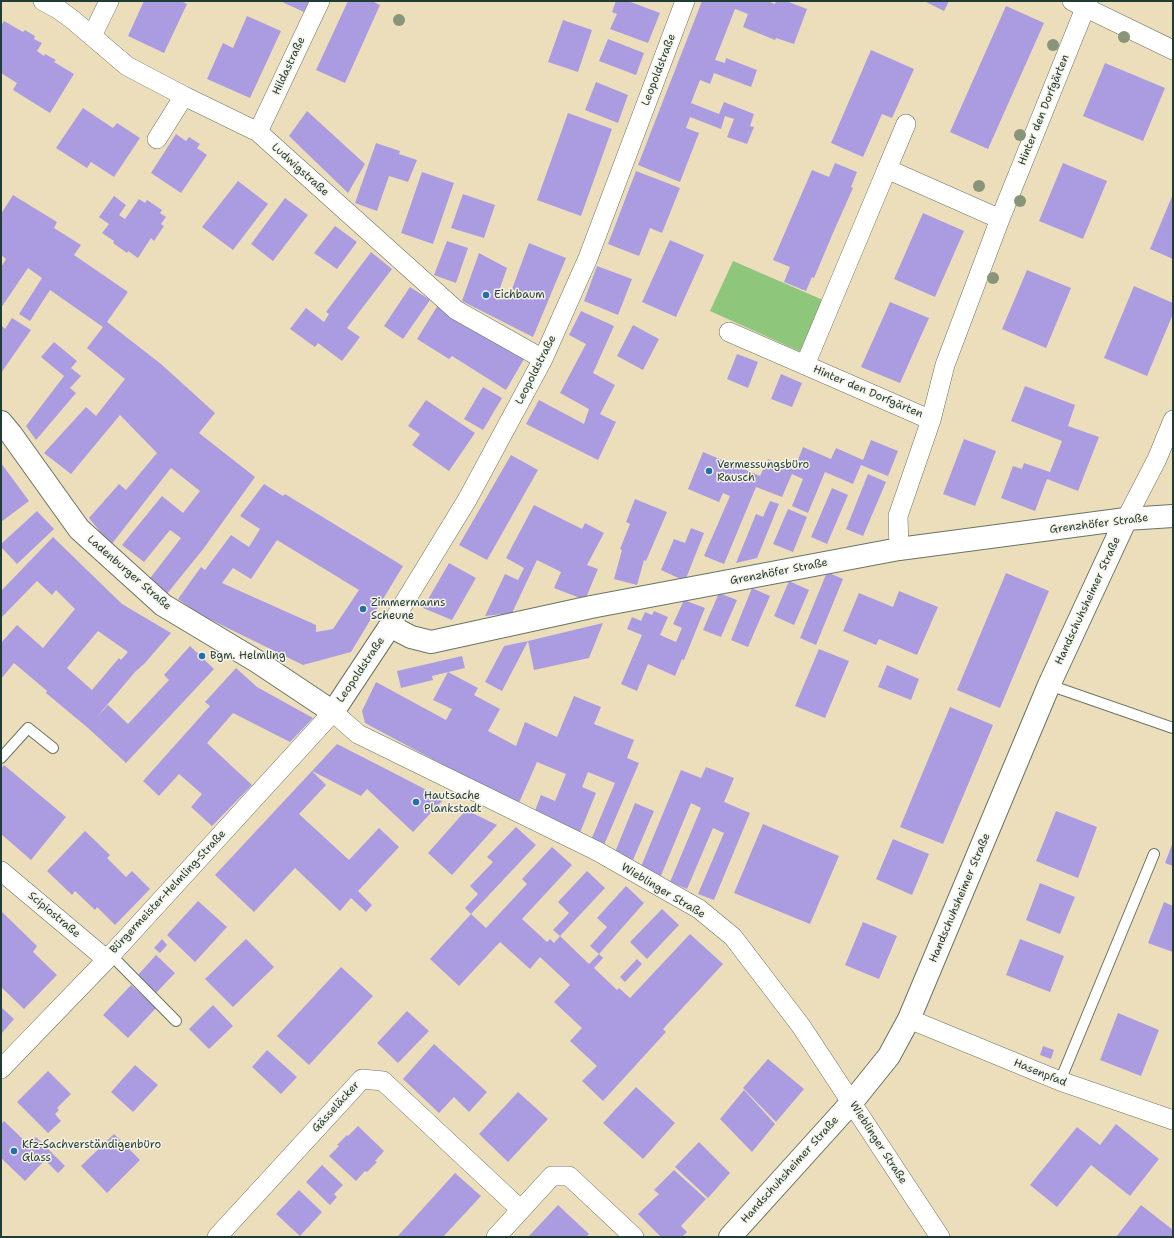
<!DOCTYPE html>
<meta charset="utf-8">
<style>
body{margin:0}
#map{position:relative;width:1174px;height:1238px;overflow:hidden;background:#eddebb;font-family:"Shantell Sans",sans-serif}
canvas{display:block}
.frame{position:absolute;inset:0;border:2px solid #1f3d34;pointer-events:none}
</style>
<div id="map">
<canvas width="1174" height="1238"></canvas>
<div class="frame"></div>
</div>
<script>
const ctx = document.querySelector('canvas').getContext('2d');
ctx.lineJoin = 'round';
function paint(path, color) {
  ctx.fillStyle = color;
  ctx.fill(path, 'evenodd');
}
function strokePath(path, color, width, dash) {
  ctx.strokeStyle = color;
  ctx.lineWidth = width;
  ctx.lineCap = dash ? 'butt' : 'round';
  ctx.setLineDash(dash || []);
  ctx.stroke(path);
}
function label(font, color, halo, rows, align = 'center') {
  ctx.font = font + ' "Shantell Sans",sans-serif';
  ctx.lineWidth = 3;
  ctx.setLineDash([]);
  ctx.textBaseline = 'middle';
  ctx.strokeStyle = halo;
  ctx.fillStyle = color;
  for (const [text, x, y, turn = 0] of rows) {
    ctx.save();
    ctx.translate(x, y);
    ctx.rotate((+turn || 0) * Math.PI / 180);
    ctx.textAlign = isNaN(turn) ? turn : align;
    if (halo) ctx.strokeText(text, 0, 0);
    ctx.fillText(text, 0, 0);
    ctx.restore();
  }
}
paint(new Path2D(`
 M733 261 823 300 801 352 710 311Z`), '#8ec77b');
paint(new Path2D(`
 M144 1H181L187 4 164 53 128 36Z
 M280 1H309L304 12Z
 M348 1H372L380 5 345 83 316 70Z
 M616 1H628L660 13 648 43 610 29 617 14 612 12Z
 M702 1H767L775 4 776 1H786L807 9 794 44 776 38 775 40 743 27 748 14 735 9 715 60 725 63 726 58 757 70 751 87 714 73 710 84 700 80 691 103 719 114 724 102 754 114 750 126 754 127 747 144 727 137 734 119 725 116 721 129 690 117 686 128 699 133 680 182 638 165Z
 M924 1H949L944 11Z
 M1006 6 1044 23 988 149 950 132Z
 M247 16 281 31 250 98 207 79 223 43 233 48Z
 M563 20 592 30 578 72 548 62Z
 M4 21 23 32 25 30 35 36 34 39 42 43 37 51 44 56 45 54 56 60 54 62 74 74 50 113 13 90 17 83 1 73V26Z
 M608 39 644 53 636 75 599 61Z
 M871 50 914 69 892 118 882 114 863 157 831 143Z
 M1105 63 1165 88 1143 141 1083 116Z
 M596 82 628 95 618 123 585 110Z
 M83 108 113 128 117 123 140 138 114 177 91 162 87 168 56 148Z
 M307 111 365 164 348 193 289 136Z
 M568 113 612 129 581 216 537 200Z
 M176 134 186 141 189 137 200 144 197 148 207 155 181 193 151 173Z
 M376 143 400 151 399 154 417 160 408 182 389 176 377 211 355 203Z
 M835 163 857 172 851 187 853 188 833 233 814 278 812 277 806 291 784 282 790 267 773 260 812 170 829 177Z
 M1063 163 1107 181 1083 239 1039 221Z
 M636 171 680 188 662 233 650 228 639 256 608 244Z
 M422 172 454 183 433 244 401 233Z
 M238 181 268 204 233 250 202 227Z
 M463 194 495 205 484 238 451 228Z
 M1173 194V259L1150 249Z
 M13 195 57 222 54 228 81 245 74 255 128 292 107 322 161 364 215 413 199 433 255 477 204 548 166 595 148 581 181 538 170 530 144 562 122 545 162 496 183 513 200 491 171 468 111 545 89 518 119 484 126 490 157 453 120 415 71 474 44 453 86 407 96 416 125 379 87 348 103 327 50 290 30 321 19 314 42 278 28 268 1 308V267L6 259 1 255V214Z
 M114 196 126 205 119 215 125 219 139 199 145 203 147 200 162 210 160 213 166 217 161 224 164 226 154 241 151 238 138 258 128 251 127 253 113 243 114 241 102 233 109 224 99 217Z
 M285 198 308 215 273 261 251 244Z
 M923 213 964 231 935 297 894 279Z
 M335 226 357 242 337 269 314 253Z
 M670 240 704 255 676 317 642 302Z
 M447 241 468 248 456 283 434 275Z
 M529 243 566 258 533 337 462 301 479 253 507 268 499 291 515 299 518 292 512 289Z
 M371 252 392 269 347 328 360 337 342 361 318 343 315 347 290 329 306 308 324 322 329 314 326 312Z
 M597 266 632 279 618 315 584 301Z
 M1027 270 1071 288 1046 348 1002 329Z
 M1134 286 1173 303V314L1147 376 1104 358Z
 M410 287 430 300 403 339 384 326Z
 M890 302 929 318 900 383 861 367Z
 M438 305 524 359 506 390 452 356 449 359 417 339Z
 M581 311 614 326 593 373 615 385 600 414 616 422 598 460 526 424 539 400 584 424 589 409 560 393 586 344 569 335Z
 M12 318 31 330 1 373V325L5 329Z
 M633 325 659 339 643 370 617 356Z
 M54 342 77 361 71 368 81 376 70 388 76 393 36 440 26 426 64 376 41 357Z
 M737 354 758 362 748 388 727 379Z
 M781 374 802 383 792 407 771 399Z
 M1025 386 1075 405 1068 426 1099 437 1078 491 1047 479 1035 511 1001 498 1013 466 1022 469 1024 463 1050 472 1062 441 1011 421Z
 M483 387 502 398 483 430 464 419Z
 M426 400 475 433 449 471 412 445 420 434 408 426Z
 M964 439 996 451 975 506 943 494Z
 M871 440 898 451 888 476 861 465 853 484 825 472 808 513 792 506 803 479 792 474 782 497 756 487 724 564 704 556 730 496 723 493 719 502 688 489 703 452 760 476 768 459 794 470 803 447 831 459 836 448 863 460Z
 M511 455 538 470 487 560 459 545Z
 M1 463 29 501 1 522Z
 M868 474 886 482 863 536 846 529Z
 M264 484 283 496 285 494 403 566 351 652 303 665 199 614 178 599 201 567 205 570 231 535 249 547 260 529 240 516ZM277 540 359 590 333 629 316 632V625L222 583 233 568 251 579Z
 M832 488 848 495 827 544 811 537Z
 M635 499 667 512 646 561 644 560 637 585 614 579 622 550 620 549 630 524 626 522Z
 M770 501 779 504 757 558 736 563 756 514 763 517Z
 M534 505 582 529 585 523 604 533 587 565 598 569 585 600 554 588 561 572 537 560 512 613 485 616 505 574 518 580 524 568 506 558Z
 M788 509 807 517 793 552 773 544Z
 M37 511 54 529 17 564 1 547V544Z
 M691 528 704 533 685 581 661 570 674 539 685 543Z
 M53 537 122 604 171 633 145 663 135 672 96 718 108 705 128 724 169 680 164 675 190 646 214 669 126 763 88 728 46 693 47 691 14 663 1 679V643L17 625 43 648 75 609 56 590 52 595 37 581 1 618V591ZM98 631 128 652 121 660 119 658 92 690 67 668Z
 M449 563 476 578 452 620 423 608Z
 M827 572 843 579 816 645 800 638Z
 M1006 573 1049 591 1000 708 957 690Z
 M789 581 809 590 794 625 774 616Z
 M752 588 770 596 748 647 731 640Z
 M899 591 938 607 917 655 879 639 876 645 843 631 859 593 893 607Z
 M719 593 737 600 721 637 703 630Z
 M684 600 705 608 684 660 682 659 675 676 648 664 637 691 621 684 642 635 627 629 632 617 641 621 645 612 652 615 654 611 668 617 660 635 676 642 682 628 673 624Z
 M603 623 589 658 534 670 528 641Z
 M528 641 502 691 485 682 504 646Z
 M819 649 849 661 825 718 795 706Z
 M462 656 465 668 432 676 433 680 401 688 397 671Z
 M887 665 919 679 911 700 878 687Z
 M236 668 257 687 313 718 290 742 233 713 207 743 252 785 212 826 191 807 202 794 179 774 159 796 143 781 210 706 205 702Z
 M448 672 478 688 474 695 500 709 488 731 516 746 525 722 557 737 574 696 601 707 594 724 634 740 627 758 639 763 604 845 591 840 615 783 588 772 582 787 596 793 579 835 533 816 541 795 555 801 566 774 537 762 518 805 365 723 362 711 376 682 446 720 452 709 433 700Z
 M950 707 993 725 943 844 900 827Z
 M337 744 386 769 444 799 413 832 367 789 361 796 312 771Z
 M4 765 66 817 31 860 1 834V769Z
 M706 767 734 778 724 802 750 813 714 900 698 894 724 833 713 828 687 889 670 882 701 808 691 803 660 878 640 869 681 770 701 778Z
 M312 771 326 785 299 814 349 860 379 828 399 847 358 891 372 905 366 912 351 898 340 911 295 868 254 912 215 875Z
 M635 803 654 811 633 860 615 852Z
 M466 810 497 825 452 875 428 853Z
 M1056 811 1097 827 1078 878 1036 861Z
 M763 824 839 856 810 924 734 893Z
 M516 827 536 845 471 914 465 908 478 894 470 886 493 862 487 857Z
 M85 831 110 855 107 858 126 877 132 871 150 889 115 925 97 907 95 910 75 891 72 895 47 871Z
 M893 839 929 854 912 895 876 879Z
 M1173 842V866L1165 863Z
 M552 847 572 865 522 919 547 942 550 939 554 943 560 936 589 964 599 954 603 958 594 968 617 990 619 988 630 998 690 934 723 964 663 1029 666 1032 603 1101 582 1081 597 1066 570 1041 582 1028 554 1002 570 985 540 957 530 969 500 942 459 986 430 959 471 914 486 928 527 884 522 879Z
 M587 871 605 888 560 936 553 930 569 913 558 902Z
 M1040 883 1075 897 1060 934 1026 920Z
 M626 886 644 903 599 954 590 946 607 927 597 918Z
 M198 901 227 927 195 962 167 935Z
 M1164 902 1173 906V952L1148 943Z
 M662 909 679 925 647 959 630 942Z
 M1 911 37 946 33 952 57 975 24 1009 1 987Z
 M863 922 897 936 879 979 845 965Z
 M162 939 167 945 160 953 154 948Z
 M246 939 274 967 233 1007 205 979Z
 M1020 939 1064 956 1050 992 1006 975Z
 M156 955 175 973 156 993 138 975Z
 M637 959 642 964 625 982 620 977Z
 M341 967 373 996 309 1065 277 1036Z
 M131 985 156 1008 128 1038 103 1015Z
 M213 1005 233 1026 209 1049 189 1029Z
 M1 1007 14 1019 1 1034Z
 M407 1011 429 1031 398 1063 377 1043Z
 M1118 1013 1159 1030 1141 1076 1100 1060Z
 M434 1044 487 1092 469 1112 454 1097 439 1113 403 1079Z
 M1043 1046 1054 1050 1051 1059 1040 1055Z
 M267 1050 297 1077 281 1094 252 1067Z
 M768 1059 804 1089 776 1122 743 1088Z
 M135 1065 158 1085 133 1112 111 1092Z
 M48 1071 71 1094 57 1108 59 1110 55 1114 61 1121 48 1133 17 1102Z
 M636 1087 675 1123 643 1159 603 1123Z
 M744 1090 775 1124 752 1152 720 1119Z
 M518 1092 548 1119 508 1162 479 1134Z
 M4 1121 29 1145 36 1137 65 1166 58 1173 45 1160 25 1181 1 1158V1124Z
 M1116 1124 1159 1159 1130 1196 1091 1165 1057 1207 1030 1185 1077 1127 1100 1145Z
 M358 1126 384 1151 375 1161 377 1162 367 1172 365 1171 356 1181 329 1156 339 1146 337 1145 347 1135 348 1136Z
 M114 1134 140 1160 107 1193 81 1166Z
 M699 1142 730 1173 708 1198 675 1167Z
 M322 1165 343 1185 334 1194 337 1197 330 1205 306 1182Z
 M674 1170 706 1199 681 1226 687 1232 682 1237H661L638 1214 659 1194 654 1190Z
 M455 1173 481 1196 443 1237H397Z
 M299 1190 322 1212 300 1236 276 1214Z
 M558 1205 589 1234 586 1237H528Z
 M1141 1205 1173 1230V1237H1116Z`), '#ab9ce2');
const lane = new Path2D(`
 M1049 685 1173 728
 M1 758 28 728 53 748
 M111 955 176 1021
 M1060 1081 1154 854`);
const street = new Path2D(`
 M43 1 58 9 73 20 127 66 184 96 258 132 456 310 543 359
 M1072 1 1173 50
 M92 36 109 1
 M258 132 320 1
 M157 139 184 96
 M887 169 906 124
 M729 332 805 365
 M931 420 805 365 887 169 1000 219
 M1126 519 1157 459 1173 420
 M899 549 898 516 931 420 945 365 1000 219 1088 1
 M390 626 467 500 543 359 588 258 685 1
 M1 871 106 959
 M909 1019 1060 1081 1173 1120
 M1 1069 111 955 333 712 358 734 597 851 699 909 733 937 801 1026 940 1237
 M217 1237 362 1079 383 1081 521 1210
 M496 1237 552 1176H569L634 1237`);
const secondary = new Path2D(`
 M1 422 11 434 79 529 163 605 258 662 333 712 390 626 411 637 431 642 591 607 899 549 1126 519 1173 516
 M730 1237 852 1102 889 1056 909 1019 1049 685 1126 519`);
strokePath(lane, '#677563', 12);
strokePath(street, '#677563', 20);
strokePath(secondary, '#677563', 24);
strokePath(lane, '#fff', 10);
strokePath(street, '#fff', 19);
strokePath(secondary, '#fff', 22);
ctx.fillStyle = '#889578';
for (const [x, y] of [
 [399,20],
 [1124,37],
 [1053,45],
 [1020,135],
 [979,186],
 [1020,201],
 [993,278]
]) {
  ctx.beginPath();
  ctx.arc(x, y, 6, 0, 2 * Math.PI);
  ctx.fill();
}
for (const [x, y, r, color] of [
 [486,295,4,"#1f6fb2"],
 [709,471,4,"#1f6fb2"],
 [363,609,4,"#1f6fb2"],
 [202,656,4,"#1f6fb2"],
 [416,802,4,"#1f6fb2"],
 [14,1151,4,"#1f6fb2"]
]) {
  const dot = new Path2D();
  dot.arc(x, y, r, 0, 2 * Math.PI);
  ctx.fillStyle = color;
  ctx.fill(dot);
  strokePath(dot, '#f7f3e8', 1.5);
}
label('11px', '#1f3d34', '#f7f3e8', [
 ["Hildastraße",289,66,-65],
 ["Leopoldstraße",659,70,-69],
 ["Hinter den Dorfgärten",1044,110,-68],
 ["Ludwigstraße",300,170,42],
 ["Leopoldstraße",536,370,-63],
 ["Hinter den Dorfgärten",868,392,23],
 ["Grenzhöfer Straße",1099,524,-7],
 ["Grenzhöfer Straße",779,572,-11],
 ["Ladenburger Straße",129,573,41],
 ["Handschuhsheimer Straße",1088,601,-65],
 ["Leopoldstraße",361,670,-56],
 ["Wieblinger Straße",663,891,31],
 ["Bürgermeister-Helmling-Straße",168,892,-47],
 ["Handschuhsheimer Straße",960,898,-67],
 ["Scipiostraße",54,915,40],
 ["Hasenpfad",1040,1073,22],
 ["Gässeläcker",336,1107,-48],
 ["Wieblinger Straße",878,1143,57],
 ["Handschuhsheimer Straße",790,1170,-48]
]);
label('11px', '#1f3d34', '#f7f3e8', [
 ["Eichbaum",494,295],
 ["Vermessungsbüro",717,465],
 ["Rausch",717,478],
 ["Zimmermanns",371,603],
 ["Scheune",371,616],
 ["Bgm. Helmling",210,656],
 ["Hautsache",424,796],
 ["Plankstadt",424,809],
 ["Kfz-Sachverständigenbüro",22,1145],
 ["Glass",22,1158]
], 'left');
</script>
